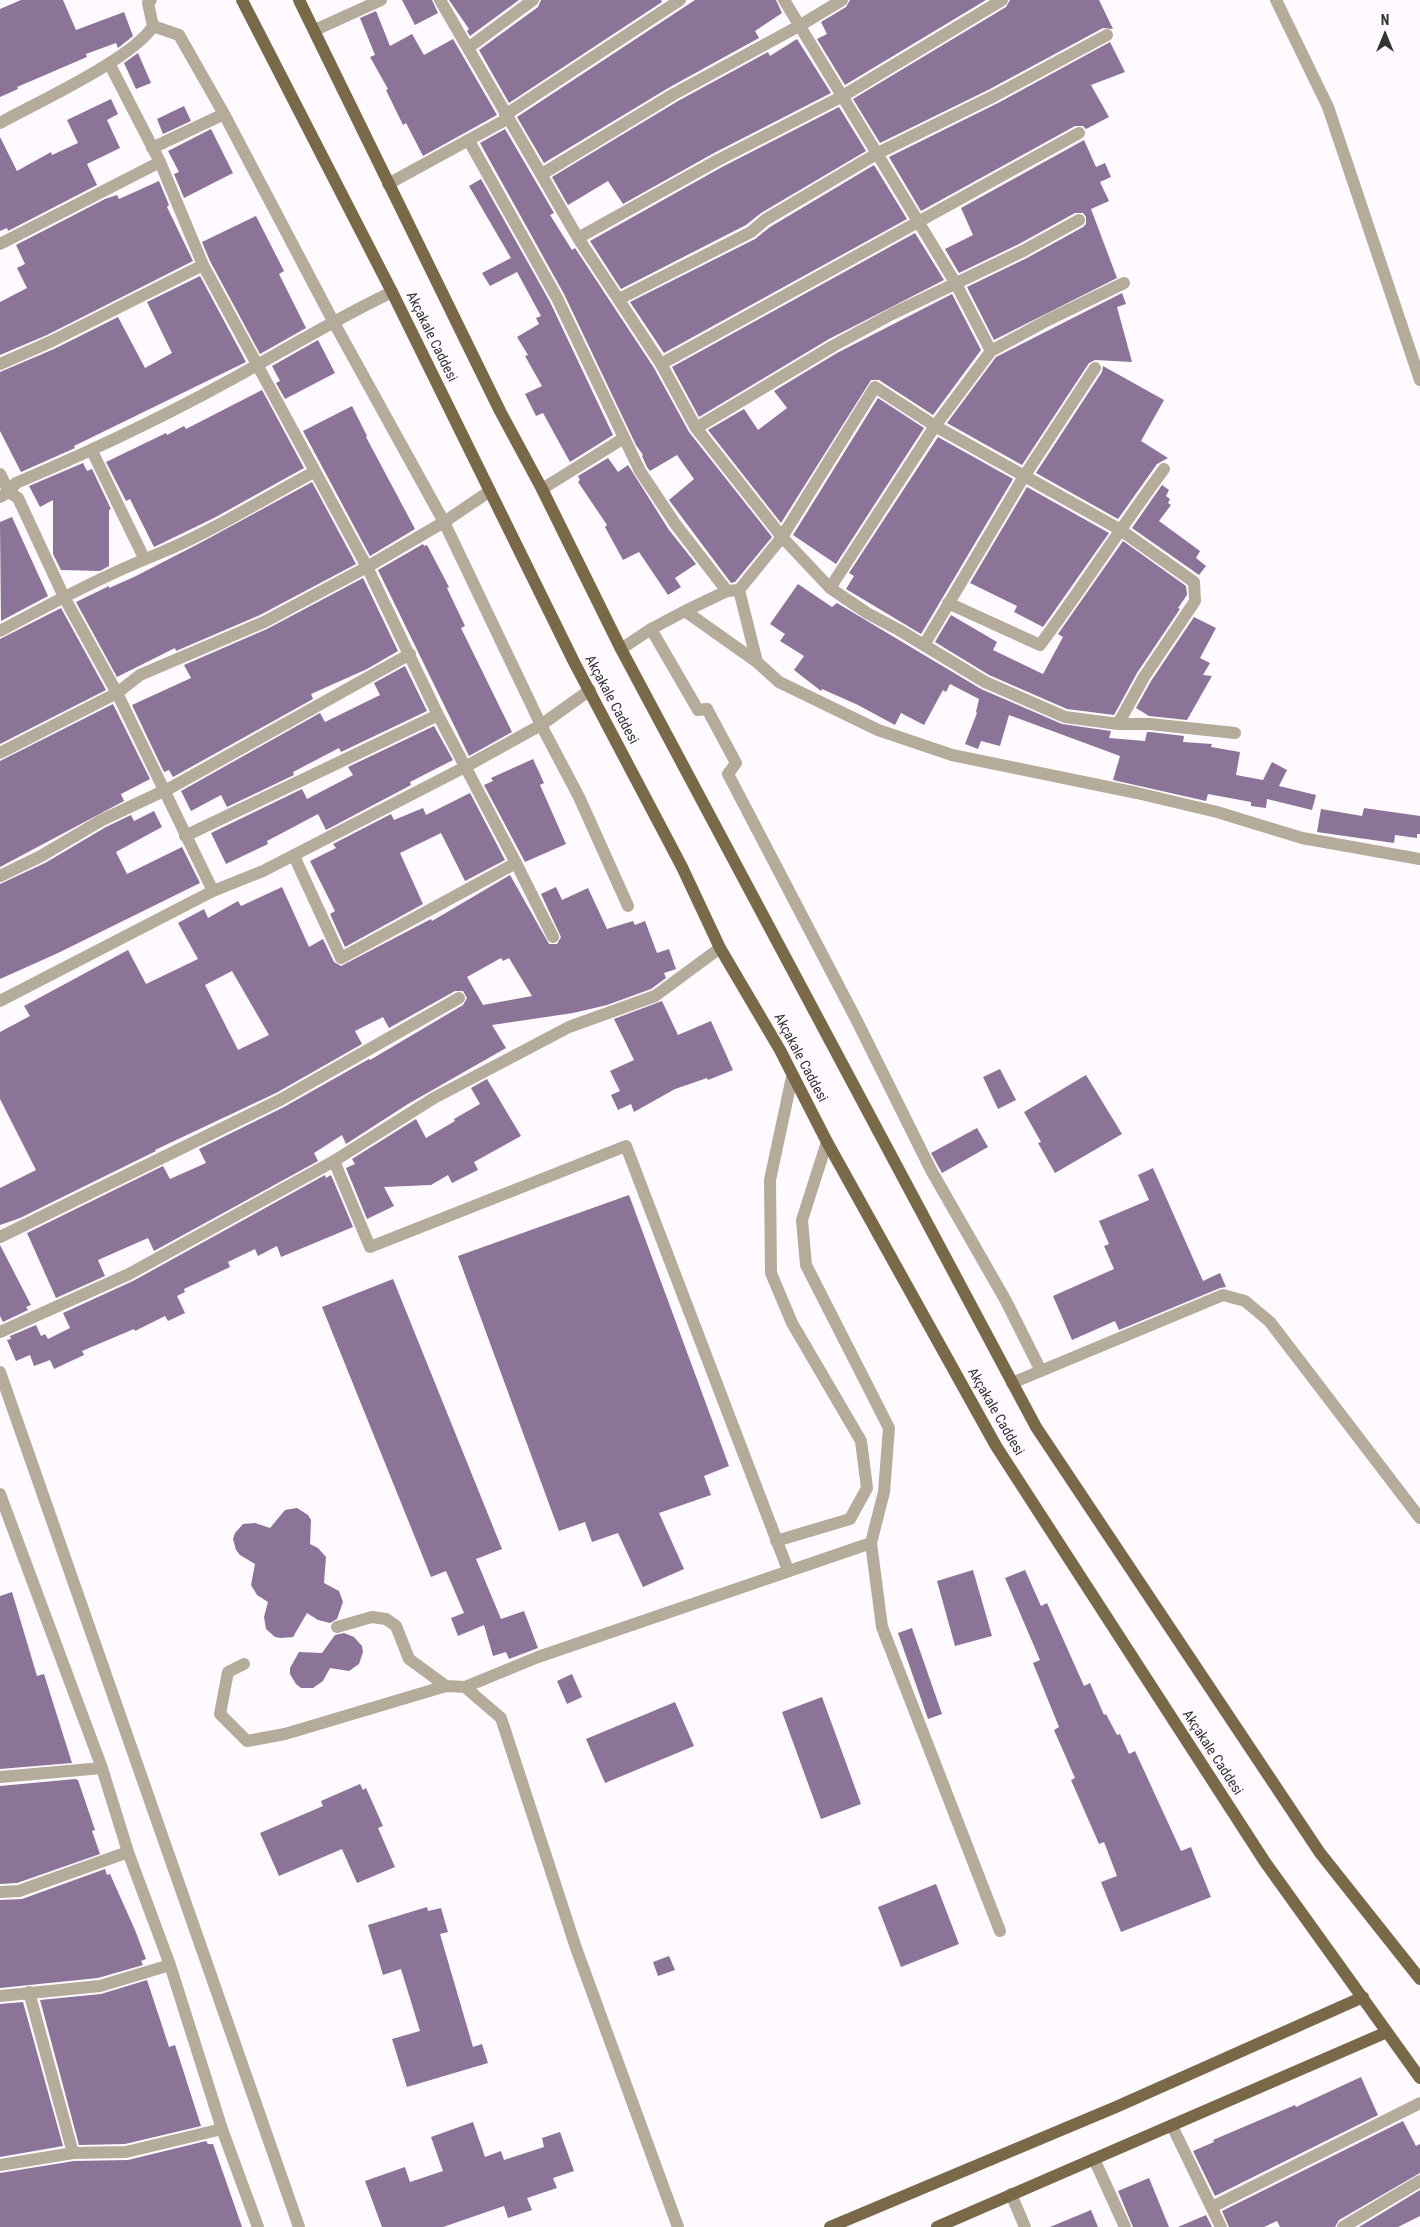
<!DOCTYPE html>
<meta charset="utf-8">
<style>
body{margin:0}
#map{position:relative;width:1420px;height:2227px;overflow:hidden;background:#fefaff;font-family:"Roboto Condensed",sans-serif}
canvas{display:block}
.north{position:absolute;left:1360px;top:10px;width:50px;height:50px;-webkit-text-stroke:4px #fefaff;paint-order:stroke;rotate:0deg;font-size:14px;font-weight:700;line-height:20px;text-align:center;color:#343334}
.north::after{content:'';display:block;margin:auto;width:18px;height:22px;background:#343334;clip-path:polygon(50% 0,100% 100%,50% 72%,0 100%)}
</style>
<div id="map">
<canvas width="1420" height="2227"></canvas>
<div class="north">N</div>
</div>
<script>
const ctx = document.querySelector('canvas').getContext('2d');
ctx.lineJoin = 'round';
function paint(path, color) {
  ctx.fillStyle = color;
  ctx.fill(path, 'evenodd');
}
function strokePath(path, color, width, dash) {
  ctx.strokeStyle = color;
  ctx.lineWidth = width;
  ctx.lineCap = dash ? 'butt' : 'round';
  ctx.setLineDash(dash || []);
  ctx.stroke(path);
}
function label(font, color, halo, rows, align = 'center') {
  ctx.font = font + ' "Roboto Condensed",sans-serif';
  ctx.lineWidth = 4;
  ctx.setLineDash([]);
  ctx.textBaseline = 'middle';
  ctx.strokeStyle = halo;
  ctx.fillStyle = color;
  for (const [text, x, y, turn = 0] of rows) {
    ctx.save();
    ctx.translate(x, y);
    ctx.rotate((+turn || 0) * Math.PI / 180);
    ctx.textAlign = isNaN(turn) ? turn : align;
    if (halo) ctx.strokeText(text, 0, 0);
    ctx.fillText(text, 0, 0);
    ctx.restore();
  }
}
paint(new Path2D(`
 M21 0H63L76 30 124 12 133 36 118 48 116 43 86 54 87 57 17 87 18 89 0 97V9Z
 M402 0H432L438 13 415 25Z
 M449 0H519L470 36 467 31 469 29Z
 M541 0H661L662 2 509 103 479 50 538 7Z
 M695 0H776L782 13 755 31 759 38 670 87 544 163 517 117Z
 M850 0H986L845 85 817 39 827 34 821 22 846 7Z
 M1010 0H1099L1113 29 1103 28 990 89 880 143 853 99 1006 7Z
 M376 11 390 46 412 34 424 55 453 39 497 115 423 156 406 123 403 125 386 90 388 89 370 57 375 55 360 18Z
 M797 39 831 93 714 153 623 204 608 181 568 205 552 177 678 101 768 52 770 56Z
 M1110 42 1125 72 1091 85 1109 117 1086 129 1083 126H1075L921 211 889 157 998 103Z
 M138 53 151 83 136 89 124 63Z
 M111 99 118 114 107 120 120 148 87 164 97 185 8 231 7 228 0 231V137L17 171 51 152 52 155 78 143 67 120Z
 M184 106 191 121 163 134 157 119Z
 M839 107 866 151 761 213 746 225 621 289 590 241 722 167Z
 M211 129 233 173 184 198 174 174 179 172 168 151Z
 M505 129 554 213 550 215 572 250 575 248 654 368 689 432 772 537 735 582 731 583 669 500 694 479 677 455 650 471 647 467 642 456 643 455 636 445 564 294 480 143Z
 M1084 140 1096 167 1105 163 1111 177 1100 182 1109 201 1091 209 1117 278 994 340 967 287 1027 258 1083 227 1086 224V217L1083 213H1075L1019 244 959 273 945 249 973 235 961 208Z
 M874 165 907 219 664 353 630 302 755 239 770 227Z
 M481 179 550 302 613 435 570 462 543 413 536 416 525 394 542 386 525 356 528 355 517 337 539 324 536 318 541 316 517 272 490 286 482 273 511 258 469 186Z
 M159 181 169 205 167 207 193 261 47 335 0 355V302L27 288 17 268 25 264 16 245 105 199 117 195 119 199Z
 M256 216 284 271 279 274 306 328 260 354 210 261 202 242Z
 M915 233 944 280 829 339 699 417 672 367Z
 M200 276 246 362 74 446 75 448 21 472 0 431V372L54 349 118 317 145 368 172 353 147 302Z
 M1122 293 1126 304 1117 307 1132 362 1095 360 1089 363 1022 465 947 423 996 357Z
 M952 294 981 350 933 415 879 380H871L781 523 708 430 744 409 758 430 787 408 774 391 837 353Z
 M318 340 335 373 285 399 276 383 280 381 272 366Z
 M1103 366 1164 400 1141 441 1168 458 1157 464 1118 519 1036 473 1102 372Z
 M262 390 304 468 214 518 154 547 130 499 126 501 106 462 166 433 167 435 184 426 186 429Z
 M878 398 924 428 836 564 793 535Z
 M352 406 367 436 366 437 415 529 370 556 303 431Z
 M938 437 1013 479 921 634 846 589 854 576 849 573Z
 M608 458 618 472 628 465 669 530 696 564 675 578 681 587 668 595 639 552 623 560 605 527 607 525 578 482 580 480 578 476Z
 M83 463 87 471 92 469 111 509 109 510V566L100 571 61 570 53 554V500L40 507 29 486Z
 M312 482 356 564 260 615 176 651 175 648 117 677 76 602 109 586V588L134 577 202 542Z
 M1162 485 1169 490 1166 496 1170 499 1168 503 1171 505 1159 521 1200 551 1196 558 1206 566 1199 575 1132 528Z
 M1027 487 1109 533 1043 627 1014 612 1017 606 970 583Z
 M12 517 48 596 1 621 0 522Z
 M1123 541 1186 586 1187 595 1178 608 1180 609 1137 673 1114 715 1067 709 989 675 935 642 951 615 997 642 993 650 1043 674 1063 637 1058 634Z
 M423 544 424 546 427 545 449 587 447 588 465 626 461 628 512 732 469 756 378 570Z
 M363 578 398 651 367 669 311 694 313 699 173 777 169 770 164 772 132 705 191 678 184 665 267 629Z
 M798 584 832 607 837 603 981 689 1062 724 1111 731 1109 738 1145 741 1147 732H1150L1184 736 1183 742 1212 744 1211 747 1240 752 1236 775 1263 780 1272 762 1287 770 1279 786 1316 795 1312 810 1267 799 1266 808 1251 806V802L1208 794 1206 801 1113 780 1120 756 1009 715 1000 746 981 741 978 749 965 744 977 713 976 712 979 699 950 684 946 692 943 690 924 725 901 713 895 725 858 705 822 689 821 691 794 670 804 656 780 641 785 634 770 624Z
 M61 608 106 690 0 744V639Z
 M1194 617 1216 628 1200 658 1210 663 1203 675 1212 676 1187 720 1149 716 1136 708 1151 681Z
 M405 666 427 711 341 752 339 748 293 772 294 775 227 807 221 795 191 811 181 791 320 713 325 722 380 695 374 683Z
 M113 704 150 779 121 794 124 801 0 867V761Z
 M434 726 453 760 410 782 411 785 326 830 318 814 267 841 268 844 226 864 211 833 302 789 307 799 353 775 348 767Z
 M533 759 544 783 540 785 566 844 525 862 484 785 493 781 491 778Z
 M470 793 505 860 465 881 441 833 400 853 423 904 345 947 330 914 335 911 310 861 336 848 333 844 391 814 394 820 423 808 426 815Z
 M1364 808 1420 816V834H1417V838L1395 835 1394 843 1317 832 1321 809 1362 816Z
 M154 811 162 827 116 852 127 874 182 847 200 883 58 953 0 979V884L45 863 106 827 131 815 134 821Z
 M510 875 549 944H557L561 937 541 894 556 887 562 900 588 888 607 929 633 921 635 925 645 921 657 953 669 949 676 969 664 973 666 978 651 989 607 1005 573 1013 492 1025 506 1048 408 1104 346 1144 342 1135 314 1153 318 1161 154 1251 148 1238 98 1260 105 1276 56 1298 27 1233 163 1166 170 1179 206 1163 199 1149 284 1107 369 1059 370 1060 463 1005 467 998 463 991H455L389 1028 383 1017 355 1031 362 1044 276 1093 155 1150 156 1151 20 1218 0 1225V1188L36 1170 0 1099V1032L30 1016 24 1006 128 950 146 984 198 959 178 923 204 909 208 918 238 901 241 906 282 887 309 947 323 939 334 962 341 966 431 919 432 921ZM501 958 503 961 509 958 532 996 483 1005 467 977ZM232 971 269 1035 238 1050 205 985Z
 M662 1001 678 1035 711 1021 733 1070 708 1080 707 1078 675 1089 634 1112 631 1104 618 1110 611 1095 620 1091 610 1071 634 1060 614 1019Z
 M1000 1069 1016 1100 998 1109 983 1077Z
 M1086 1075 1122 1134 1055 1173 1038 1143 1041 1142 1024 1112Z
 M487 1079 521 1136 474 1162 478 1170 452 1183 448 1175 431 1185 384 1187 394 1206 367 1219 346 1168 355 1164 352 1159 416 1119 426 1138 455 1121 454 1119 480 1104 471 1088Z
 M977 1128 988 1147 942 1173 931 1153Z
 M1153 1168 1203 1281 1220 1273 1226 1287 1220 1288 1119 1330 1115 1321 1072 1340 1053 1296 1114 1269 1104 1246 1109 1244 1099 1221 1149 1200 1138 1175Z
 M325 1175 326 1178 331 1175 353 1227 281 1257 277 1246 258 1256 255 1249 228 1262 230 1267 184 1289 185 1292 177 1296 185 1313 168 1321 165 1316 135 1331 134 1329 82 1351 84 1355 54 1369 50 1360 34 1366 30 1355 16 1361 7 1340 11 1339 10 1336 36 1325 41 1336 45 1334 48 1339 70 1328 63 1313 133 1281Z
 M629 1195 729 1466 704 1476 711 1495 659 1513 684 1569 643 1587 618 1533 592 1542 585 1522 559 1531 458 1256Z
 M0 1245 31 1305 26 1307 28 1310 3 1322 0 1316Z
 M393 1279 502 1549 476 1559 501 1619 524 1611 538 1648 509 1659 506 1652 493 1656 484 1625 458 1636 451 1618 464 1613 446 1571 431 1577 322 1307Z
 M297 1508 308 1515 311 1520 310 1544 318 1548 326 1557 324 1583 339 1591 343 1602 337 1619 330 1623 318 1620 307 1613 293 1637 281 1638 275 1637 266 1629 264 1617 268 1602 257 1595 251 1585 255 1564 240 1555 236 1550 233 1539 235 1533 243 1524 255 1523 270 1528 285 1510Z
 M973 1570 992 1636 955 1646 937 1581Z
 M1025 1570 1041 1606 1047 1603 1084 1686 1090 1683 1104 1715 1106 1714 1117 1735 1120 1734 1129 1754 1135 1751 1181 1851 1191 1847 1211 1897 1121 1932 1101 1882 1117 1876 1104 1842 1099 1844 1071 1780 1075 1778 1054 1730 1059 1727 1033 1663 1040 1660 1005 1578Z
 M12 1592 37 1676 44 1674 72 1763 0 1769V1596Z
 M912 1628 942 1714 928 1719 898 1633Z
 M344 1633 354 1637 362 1646 363 1652 359 1664 349 1671 330 1668 323 1681 313 1688H301L296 1684 290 1674V1668L299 1652 322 1653 335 1635Z
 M572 1674 582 1697 567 1704 557 1681Z
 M822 1697 861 1804 821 1819 782 1712Z
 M675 1702 694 1746 605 1783 586 1739Z
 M75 1779 78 1780 95 1830 92 1831 100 1854 17 1883 0 1884V1786Z
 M360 1784 363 1790 366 1788 383 1826 378 1828 395 1867 357 1883 342 1849 279 1876 260 1833 323 1806 321 1801Z
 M105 1869 107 1875 110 1874 135 1930 146 1959 141 1961 143 1965 98 1978 0 1988V1900L22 1899Z
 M936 1884 959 1944 901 1967 878 1907Z
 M427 1907 428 1911 441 1908 448 1932 440 1934 473 2047 482 2044 488 2063 407 2087 392 2039 420 2031 401 1969 383 1975 368 1925Z
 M669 1956 675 1970 658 1976 653 1962Z
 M147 1980 169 2047 175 2045 201 2126 125 2144 79 2145 40 2000 101 1994Z
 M23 2002 63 2146 0 2157V2004Z
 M1361 2077 1378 2115 1215 2196 1193 2151 1214 2142 1213 2140 1295 2105 1296 2107Z
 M1403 2121 1416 2146 1420 2144V2173L1339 2220 1335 2227H1280L1277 2221 1264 2227H1229L1222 2211Z
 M473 2122 485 2157 501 2151 504 2160 544 2147 542 2138 560 2132 574 2171 553 2178 557 2188 527 2198 532 2210 508 2218 504 2206 443 2227H382L365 2181 405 2167 410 2182 443 2171 431 2137Z
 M206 2141 208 2144H213L242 2227H0V2173L74 2161 128 2160Z
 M1149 2178 1169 2227H1133L1118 2191Z
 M1420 2190V2216L1398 2227H1359Z
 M1091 2210 1098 2227H1050Z
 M1206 2215 1212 2227H1178Z`), '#8c7498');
strokePath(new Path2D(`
 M440 0 578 238 661 364 696 428 782 537 830 588 867 613 899 630 985 682 1065 717 1118 724H1150L1235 733
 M784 0 956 284 991 351 935 426 830 588
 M1276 0 1328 107 1420 380
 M153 26 179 35 224 114
 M315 30 381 0
 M468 48 533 0
 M505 115 680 0
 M0 123C36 103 134 58 153 26L148 3 151 0
 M469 141 557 298 640 471 676 525 727 591
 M152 148 224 114 333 321 444 522 541 725 579 797 628 906
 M160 162 203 265
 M542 174 674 94 799 26 842 0
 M388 184 507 119
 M578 238 718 160 841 97 1002 0
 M0 244 160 162 109 63
 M619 299 751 232 765 220 878 153 994 96 1107 35
 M991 351 1048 320 1124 283
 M0 364 50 342 203 265 367 567 438 715 516 863 553 937
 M661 364 1079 133
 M696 428 833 346 892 314 1023 251 1079 220
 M92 451 144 558
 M0 474 9 492 18 498 64 597 117 693 213 891
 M542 489 624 438
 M0 497 9 492 16 483C99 448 180 409 259 364 303 339 346 314 392 292
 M739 590 757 662
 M948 603 1040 645C1083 587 1121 527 1164 469
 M685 611 727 591 739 590 782 537 875 387 935 426 1119 529 1194 582 1195 601 1144 677 1118 724
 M651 629 698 710 707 709 736 763 728 774 857 1021 931 1170 1006 1301 1041 1371
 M0 631C52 603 105 575 160 553 211 532 265 498 314 472
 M924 645 1023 478 1095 368
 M621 649 651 629 685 611 757 662 779 682 878 730 952 755 1137 793 1217 812 1302 838 1420 859
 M0 753 117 693 140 675 264 622 367 567 444 522 490 491
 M185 836 438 715
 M294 856 341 958 516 863
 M0 876 41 856 102 820 172 787 410 654
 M0 1001 213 891 263 871 465 767 541 725 590 690
 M334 1161 370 1247 626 1146 788 1570
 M0 1237 280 1100 459 998
 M0 1332 129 1274 334 1161 434 1098 569 1027 655 996 720 948
 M0 1372 299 2227
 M1012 1383 1223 1295 1245 1301 1270 1322 1420 1518
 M0 1494 102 1768 128 1852 170 1965 222 2129 258 2227
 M776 1541 850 1519 867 1488 861 1441 792 1323 771 1273 770 1180 792 1077
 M871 1543 882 1627 1000 1931
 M337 1627 372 1617 386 1619 396 1626 409 1659 446 1686
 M244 1664 228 1672 220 1714 247 1741 285 1734 446 1686 465 1687 501 1718 576 1948 678 2227
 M465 1687 538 1657 871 1543 884 1492 889 1428 806 1265 802 1220 827 1142
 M0 1777 102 1768
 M0 1892 19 1891 128 1852
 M29 1992 73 2153
 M0 1996 100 1986 170 1965
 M1172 2126 1221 2227
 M1094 2159 1125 2227
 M0 2165 73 2153 126 2152 222 2129
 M1011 2194 1025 2227
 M1212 2207 1420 2103
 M1343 2227 1420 2181`), '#b5ab9a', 12);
strokePath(new Path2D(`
 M242 0 392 292 574 662 682 867 720 948 780 1050 827 1142 996 1446 1265 1862 1420 2078
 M299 0 500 411 542 489 621 649 1036 1427 1320 1853 1420 1979
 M830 2227 1116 2107 1363 1997
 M937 2227 1387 2032`), '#7a6949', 12);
label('14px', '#343334', '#fefaff', [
 ["Akçakale Caddesi",431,337,64],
 ["Akçakale Caddesi",611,700,62],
 ["Akçakale Caddesi",800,1058,62],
 ["Akçakale Caddesi",995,1412,60],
 ["Akçakale Caddesi",1212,1753,57]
]);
</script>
